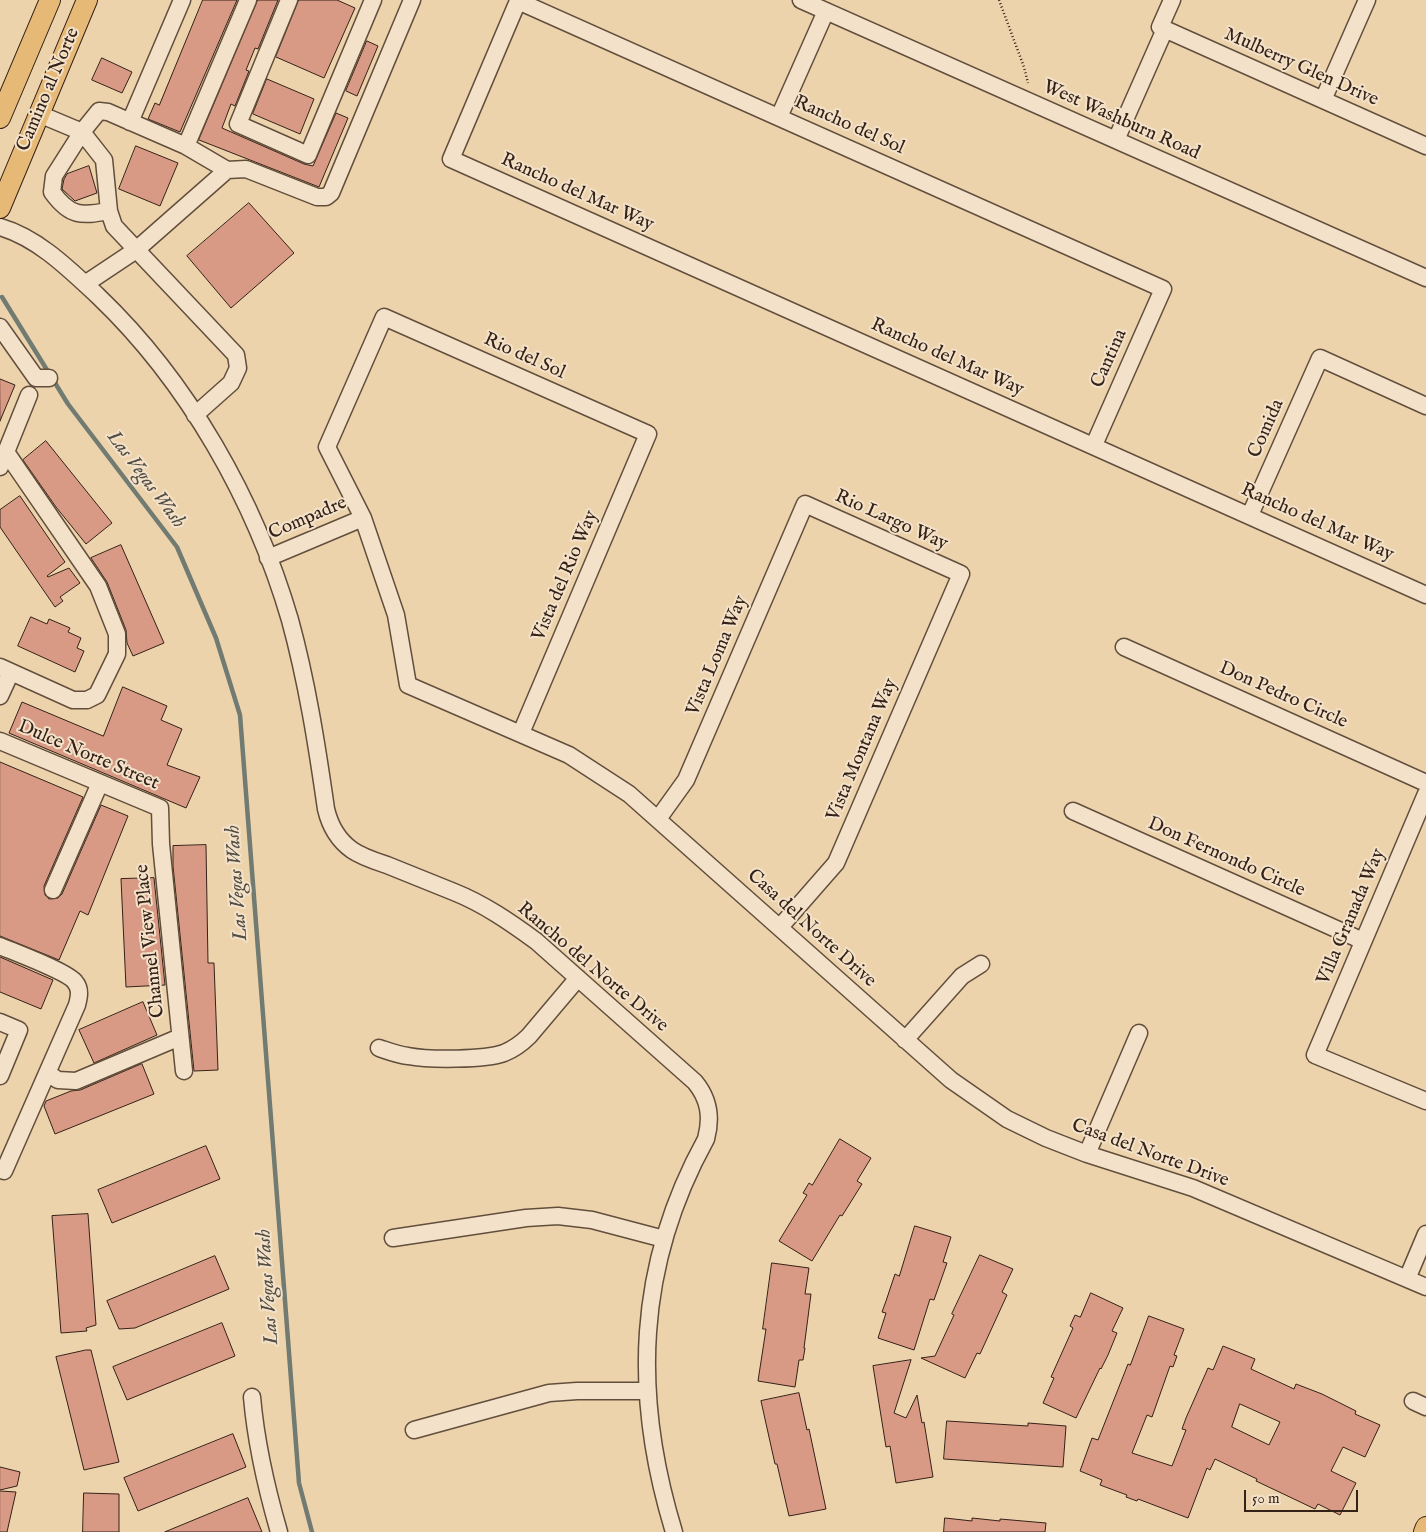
<!DOCTYPE html>
<style>
body{margin:0}
#map{position:relative;width:1426px;height:1532px;overflow:hidden;background:#edd3ac;font-family:"IM FELL English",serif}
canvas{display:block}
.scale{position:absolute;left:1244px;top:1490px;width:114px;height:22px;box-sizing:border-box;border:2px solid #342117;border-top:0;padding-left:6px;font-size:15px;line-height:18px;white-space:nowrap;color:#342117;-webkit-text-stroke:4px #f3e2c9;paint-order:stroke}
</style>
<div id="map">
<canvas width="1426" height="1532"></canvas>
<div class="scale">50 m</div>
</div>
<script>
const ctx = document.querySelector('canvas').getContext('2d');
ctx.lineJoin = 'round';
function strokePath(path, color, width, dash) {
  ctx.strokeStyle = color;
  ctx.lineWidth = width;
  ctx.lineCap = dash ? 'butt' : 'round';
  ctx.setLineDash(dash || []);
  ctx.stroke(path);
}
function paint(path, color) {
  ctx.fillStyle = color;
  ctx.fill(path, 'evenodd');
}
function label(font, color, halo, rows, align = 'center') {
  ctx.font = font + ' "IM FELL English",serif';
  ctx.lineWidth = 4;
  ctx.setLineDash([]);
  ctx.textBaseline = 'middle';
  ctx.strokeStyle = halo;
  ctx.fillStyle = color;
  for (const [text, x, y, turn = 0] of rows) {
    ctx.save();
    ctx.translate(x, y);
    ctx.rotate((+turn || 0) * Math.PI / 180);
    ctx.textAlign = isNaN(turn) ? turn : align;
    if (halo) ctx.strokeText(text, 0, 0);
    ctx.fillText(text, 0, 0);
    ctx.restore();
  }
}
strokePath(new Path2D(`
 M2 297 68 404 177 547 216 638 240 715 299 1483 312 1532`), '#717b71', 4.5);
const building = new Path2D(`
 M203 0H237L180 132 148 119 155 103 159 105Z
 M258 0H278L258 49 255 48 246 70 249 71 235 106 231 104 222 128 304 164 313 166 336 113 348 118 319 187 199 140Z
 M299 0H337L355 8 324 78 276 57Z
 M367 41 378 46 357 96 346 91Z
 M102 58 132 72 122 93 92 80Z
 M267 79 314 99 300 134 253 114Z
 M136 146 178 163 160 206 119 189Z
 M89 166 97 193 75 201 62 189 64 179 67 174Z
 M249 203 294 253 231 308 187 256Z
 M0 379 15 385 0 421Z
 M46 441 112 523 86 544 56 507 23 460Z
 M20 496 65 562 47 576 48 577 69 568 80 583 60 597 63 601 55 607 0 527V510Z
 M121 545 164 643 133 656 127 643 126 630 107 582 91 558Z
 M31 617 47 624 49 619 70 628 68 632 81 638 77 648 84 651 75 672 18 646Z
 M123 687 167 706 161 720 182 729 167 765 200 777 186 808 9 733 22 702 103 736Z
 M0 762 83 797 44 886 45 895 49 899 58 898 62 894 101 805 128 816 88 915 80 911 59 960 0 936Z
 M206 845 208 963H214L218 1070 194 1071 173 866V846Z
 M154 878 165 985 126 987 121 879Z
 M0 957 53 980 41 1009 0 992Z
 M143 1002 157 1035 94 1063 79 1030Z
 M142 1064 154 1094 55 1134 44 1106 46 1101 71 1091 80 1090Z
 M840 1139 871 1158 857 1181 862 1184 842 1216 840 1215 812 1261 779 1241 807 1195 803 1193 809 1183 812 1185Z
 M206 1146 220 1179 112 1223 98 1190Z
 M88 1214 96 1325 86 1328 87 1331 61 1333 52 1216Z
 M915 1226 951 1237 943 1262 947 1263 934 1300 930 1299 914 1350 878 1338 886 1313 882 1312 886 1301 895 1274 899 1276Z
 M980 1255 1013 1269 1002 1292 1007 1295 980 1354 977 1353 965 1378 921 1358 935 1356 954 1315 952 1314Z
 M215 1256 229 1289 135 1328 119 1329 107 1301Z
 M772 1263 809 1268 805 1294H811L804 1348H805L803 1360H799L795 1387 758 1381 766 1329H763Z
 M1091 1293 1123 1308 1112 1331 1117 1333 1108 1355 1101 1369 1100 1368 1076 1418 1043 1403 1054 1378 1051 1377 1073 1328 1070 1326 1075 1315 1080 1317Z
 M1149 1316 1184 1329 1174 1355 1177 1356 1173 1367 1170 1366 1152 1417 1147 1415 1132 1453 1172 1466 1186 1430 1182 1429 1186 1418 1208 1368 1213 1370 1223 1346 1255 1359 1251 1369 1294 1389 1296 1384 1322 1394 1356 1411 1355 1414 1380 1425 1365 1457 1343 1447 1331 1471 1356 1483 1340 1515 1318 1504 1315 1509 1256 1481 1257 1479 1215 1459 1210 1470 1207 1468 1188 1518 1138 1499 1137 1501 1126 1497 1127 1495 1100 1485 1102 1480 1080 1471 1092 1438 1098 1440 1128 1364 1130 1365ZM1240 1404 1280 1422 1269 1445 1232 1427Z
 M222 1323 235 1356 127 1400 113 1367Z
 M86 1350H91L119 1462 84 1470 56 1357Z
 M911 1360 894 1413 906 1418 917 1395 922 1423 924 1422 933 1477 896 1483 890 1446 886 1447 873 1366Z
 M799 1393 807 1430 809 1429 826 1509 789 1516 777 1464H775L761 1401Z
 M947 1421 1028 1426V1423L1066 1426 1063 1467 944 1459Z
 M233 1434 246 1467 138 1511 124 1478Z
 M0 1467 20 1472 17 1486 0 1490Z
 M0 1491 16 1492 7 1532H0Z
 M84 1493 119 1494V1532H83Z
 M248 1498 262 1532H165Z
 M945 1518 972 1521V1518L1000 1521V1519L1046 1523 1045 1532H944Z`);
paint(building, '#d99a85');
strokePath(building, '#342117', 1);
const minor = new Path2D(`
 M289 0 238 124 308 155 373 0
 M801 0 1426 278
 M1172 0 1160 27 1426 146
 M1323 100 1367 0
 M39 114 82 132 104 160 109 211 114 226 236 355 238 368 231 383 195 415
 M779 117 826 11
 M130 122 182 0
 M1116 140 1165 29
 M186 146 248 0
 M109 211C81 216 70 217 52 192L54 176 82 132 99 111 108 112 186 146 227 170
 M0 227C38 238 69 269 98 296 188 382 255 500 290 620 307 682 317 746 326 809 330 826 338 840 352 850 362 857 375 861 387 865 409 874 432 883 454 892 484 904 510 922 536 941L695 1082C709 1099 712 1117 706 1139 636 1266 632 1395 674 1532
 M85 284 136 250 227 170 246 169 317 197H326L331 193 412 0
 M0 327 36 378H49
 M1094 445 1163 289 518 1 451 159 1426 595
 M0 467 29 395
 M1250 515 1320 358 1426 406
 M268 558 363 518
 M1124 647 1426 783
 M0 667 73 700H87L97 695 117 654V634L98 586 6 452
 M0 696 11 672
 M521 733 648 434 384 317 327 447 363 518 396 615 408 685 569 755 629 794 951 1080 1007 1119 1046 1138 1087 1154 1193 1188 1426 1287
 M0 741 160 808 161 844 184 1071
 M1426 794 1315 1055 1426 1101
 M1073 811 1363 941
 M658 819 686 780 805 504 961 574 836 863 780 927
 M53 890 100 783
 M0 946C14 952 68 972 75 982 81 989 79 997 77 1005L4 1171
 M0 1022 19 1030 0 1076
 M905 1040 962 976 981 964
 M379 1048C388 1051 398 1055 408 1056 429 1060 485 1060 504 1053 514 1049 522 1043 529 1036L578 978
 M47 1073 58 1080 76 1081 180 1037
 M1087 1154 1139 1033
 M393 1238 526 1218 558 1216 592 1220 664 1239
 M1407 1279 1426 1234
 M252 1397C256 1443 266 1487 279 1532
 M1413 1401 1426 1407
 M414 1430 549 1393 577 1391H647`);
const major = new Path2D(`
 M0 118 50 0
 M0 208 87 0
 M1424 1532 1426 1527`);
strokePath(minor, '#624e3c', 19);
strokePath(major, '#342117', 22);
strokePath(new Path2D(`
 M999 0 1024 67 1028 83`), '#342117', 2.5, [1, 2.5]);
strokePath(minor, '#f3e2c9', 16);
strokePath(major, '#e6ba76', 20);
label('19px', '#342117', '#f3e2c9', [
 ["Mulberry Glen Drive",1301,68,24],
 ["Camino al Norte",49,90,-67],
 ["West Washburn Road",1121,121,24],
 ["Rancho del Sol",849,126,24],
 ["Rancho del Mar Way",577,193,24],
 ["Rio del Sol",524,357,24],
 ["Rancho del Mar Way",947,358,24],
 ["Cantina",1110,359,-66],
 ["Comida",1267,429,-66],
 ["Compadre",308,519,-23],
 ["Rio Largo Way",891,521,24],
 ["Rancho del Mar Way",1317,523,24],
 ["Vista del Rio Way",566,576,-67],
 ["Vista Loma Way",718,656,-67],
 ["Don Pedro Circle",1283,696,24],
 ["Vista Montana Way",863,750,-67],
 ["Dulce Norte Street",88,756,23],
 ["Don Fernondo Circle",1226,858,24],
 ["Villa Granada Way",1352,917,-67],
 ["Casa del Norte Drive",811,929,42],
 ["Channel View Place",151,941,-96],
 ["Rancho del Norte Drive",592,968,40],
 ["Casa del Norte Drive",1150,1154,20]
]);
label('italic 20px', '#524e44', '#f3e2c9', [
 ["Las Vegas Wash",145,480,53],
 ["Las Vegas Wash",238,883,-94],
 ["Las Vegas Wash",269,1287,-94]
]);
</script>
